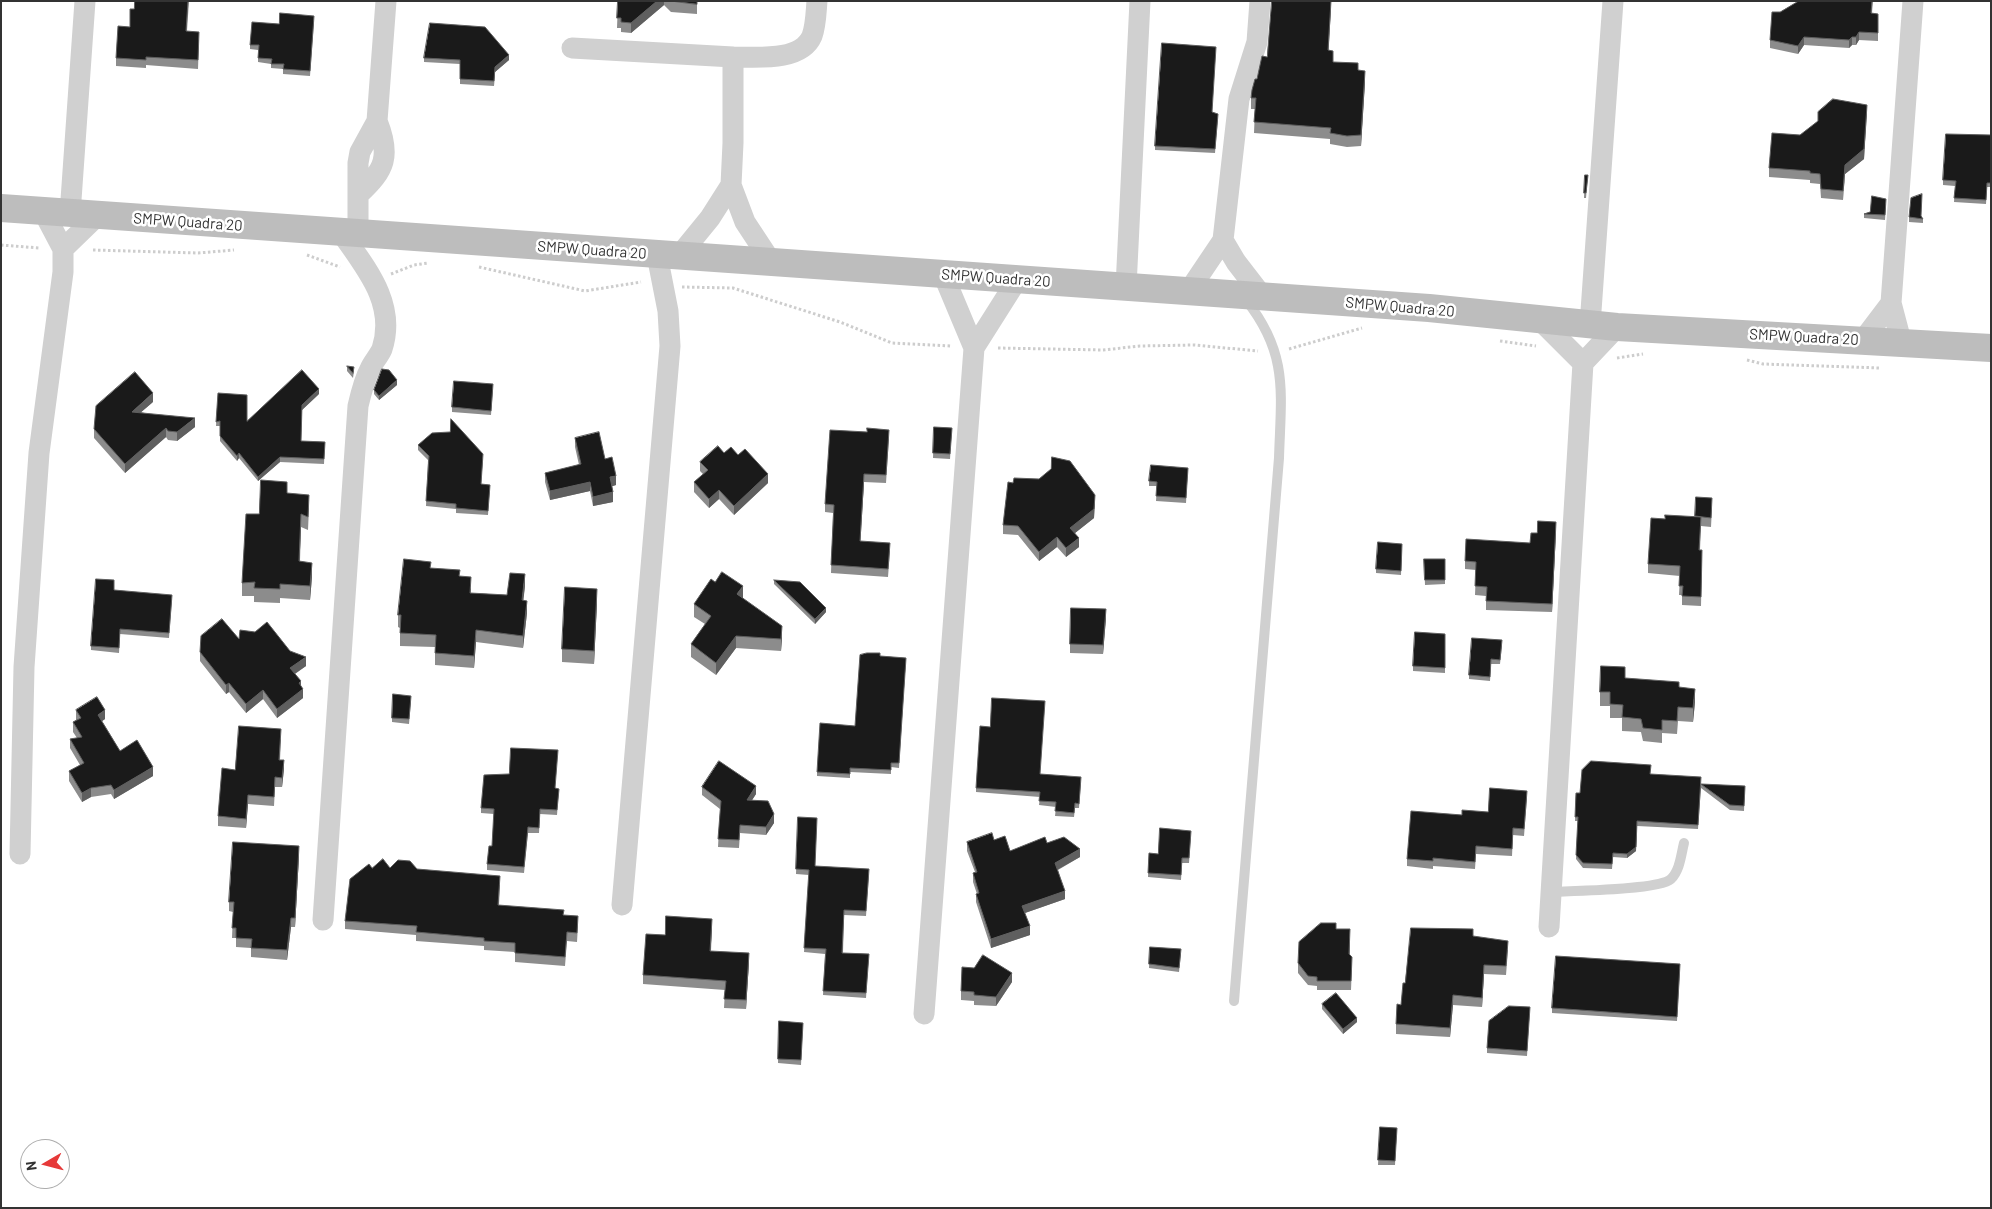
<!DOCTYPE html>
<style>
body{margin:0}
#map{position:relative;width:1992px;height:1209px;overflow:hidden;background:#fff;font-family:Barlow,sans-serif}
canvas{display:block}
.frame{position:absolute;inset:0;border:2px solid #333;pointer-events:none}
.north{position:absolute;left:20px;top:1139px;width:50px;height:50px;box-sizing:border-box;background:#fff;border:1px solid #adadad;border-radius:50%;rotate:262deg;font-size:14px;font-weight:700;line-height:20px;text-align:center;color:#333}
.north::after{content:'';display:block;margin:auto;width:18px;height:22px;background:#e63939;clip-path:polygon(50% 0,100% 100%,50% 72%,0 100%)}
</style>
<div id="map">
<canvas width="1992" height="1209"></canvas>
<div class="frame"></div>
<div class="north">N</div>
</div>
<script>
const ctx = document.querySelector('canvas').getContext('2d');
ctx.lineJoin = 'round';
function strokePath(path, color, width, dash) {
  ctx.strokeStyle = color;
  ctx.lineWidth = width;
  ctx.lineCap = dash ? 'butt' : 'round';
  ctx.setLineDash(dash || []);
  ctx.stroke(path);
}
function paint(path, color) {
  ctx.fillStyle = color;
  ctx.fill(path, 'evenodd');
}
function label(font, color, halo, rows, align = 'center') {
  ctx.font = font + ' Barlow,sans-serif';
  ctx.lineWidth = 5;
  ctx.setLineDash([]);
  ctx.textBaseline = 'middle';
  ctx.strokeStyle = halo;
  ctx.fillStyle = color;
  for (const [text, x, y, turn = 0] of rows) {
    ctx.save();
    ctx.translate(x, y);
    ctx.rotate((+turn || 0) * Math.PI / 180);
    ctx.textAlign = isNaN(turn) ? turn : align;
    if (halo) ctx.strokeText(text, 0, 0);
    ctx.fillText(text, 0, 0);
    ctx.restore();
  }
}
strokePath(new Path2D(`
 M1 245 39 248
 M93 250 198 253 234 250
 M307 255 340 267
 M479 267 585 291 641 282
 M391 274 414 265 428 263
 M682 287 733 288 840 322 892 343 951 346
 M1500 341 1536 346
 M998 348 1103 350 1140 346 1194 345 1258 351
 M1289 349 1362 328
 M1617 358 1643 354
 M1747 360 1763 364 1880 368`), '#cdcdcd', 3, [2.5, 2.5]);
strokePath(new Path2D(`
 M1551 892C1572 891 1659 890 1671 879 1680 870 1681 855 1684 843
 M1234 1001 1279 458C1281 393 1289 354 1246 300`), '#d0d0d0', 10);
strokePath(new Path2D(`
 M572 48 733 57
 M359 194C385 170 391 156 377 121
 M70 214 85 1
 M358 233V163L360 152 377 121 386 1
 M1223 240 1236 262 1263 297
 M63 249 96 217
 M679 256 710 218 731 185
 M772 263 745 222 731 185 733 143V57C756 57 801 62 812 36 816 25 816 12 817 1
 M1126 287 1140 1
 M1188 292 1223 240 1239 99 1257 42 1260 1
 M1541 321 1583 363
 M1590 325 1613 1
 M1863 340 1891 303
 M1901 341 1891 303 1913 1
 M974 348 1017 280
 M20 854 24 667 39 453 63 272V249L43 211
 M622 905 670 346 668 311 657 255
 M323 920 358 406C361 393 364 380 370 369 373 362 379 356 382 349 397 303 365 267 340 231
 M1549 927 1583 363 1617 327
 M924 1014 974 348 943 274`), '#d0d0d0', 21);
strokePath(new Path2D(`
 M1 208 1429 308 1617 327 1991 348`), '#bdbdbd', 28);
paint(new Path2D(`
 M135 1H189L187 31 199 40 198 69 146 65V68L116 66V58L130 27 134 9Z
 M618 1H697V14L671 12 664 5 631 33 621 32V28H617Z
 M1799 1H1873L1872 13 1878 14V41L1859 40 1856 45H1852L1849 48 1804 45 1798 54 1770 48V40L1780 12Z
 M1331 8 1328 50 1333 62 1358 70 1365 82 1361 146 1347 147 1330 144V139L1254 133 1255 109H1251V98L1257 79 1267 57Z
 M314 21 310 76 283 74V69L271 68V64L258 62V50L250 49V45L279 24Z
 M424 58 509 60 495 72 494 86 460 84V64L424 62Z
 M1212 112 1218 118 1215 153 1155 150V146Z
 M1867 114 1864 159 1845 174 1843 200 1821 198 1820 184 1810 183V180L1769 177V168L1800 135Z
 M1991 135V187H1987L1986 204 1954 202 1955 186 1943 185V180Z
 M1585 175H1588L1586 198H1584Z
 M1886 204 1885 220 1864 218V214L1870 212Z
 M1921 216 1923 219V223L1909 222V217Z
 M347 366 354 371 353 378 347 371Z
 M397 385 379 400 374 394V390Z
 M493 389 491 415 452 412V407Z
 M218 393 247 421 319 394 302 410 301 441 325 442 324 464 280 462 258 481 239 458 237 461 220 441V426H216Z
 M153 402 141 412 195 427 177 441 168 440 166 437 125 473 94 438V429Z
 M934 427 952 428 950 459 933 458Z
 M575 438 605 459 616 485 612 486 613 502 593 506 590 491 550 500 545 482V473L579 465 575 447Z
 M889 438 886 483 864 482 860 541 890 551 888 577 831 573 833 513 825 512V504Z
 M418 445 483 459 481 484 490 485 488 515 456 513V509L426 506 428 460 418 450Z
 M724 453 738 455 768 483 734 515 719 499 709 508 694 492V482L703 474 700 471V462Z
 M1188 468 1186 503 1156 501 1157 486H1149V481Z
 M287 493 309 508 308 530 301 527 300 561 312 577 310 600 280 598V603L254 602V596H242V583L259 514Z
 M1095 504 1094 518 1075 533 1079 547 1066 557 1057 547 1039 561 1018 535 1003 534V525Z
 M1712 508 1711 527 1701 526 1700 550 1702 559 1701 606 1682 605V595H1679L1680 576 1648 573V564L1665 519 1695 517Z
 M1556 531 1552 612 1486 610V596L1475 595 1476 570 1465 569V561L1530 543 1537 533Z
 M1402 549 1401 575 1376 573V569Z
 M1424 559H1445V584L1425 585Z
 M431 568 460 576 471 589V593L507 595 525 586 523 600 527 613 523 648 476 642 474 668 435 665V647L400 646V628L398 627V615Z
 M774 580 826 612 815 624 774 584Z
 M114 590 172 599 169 638 120 634 119 653 91 650V646Z
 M743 598 782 638 781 651 736 648 716 675 691 657V644L705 624 694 617V604Z
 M597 603 594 664 562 662V649Z
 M1106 618 1103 654 1070 653V644Z
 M1445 634V673L1413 671V666Z
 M1502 645 1500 664H1491L1490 681 1469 679V675Z
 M290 651 306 666 295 674 301 686 303 698 277 718 263 699 246 713 229 692 226 694 200 661V652Z
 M880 656 906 658 899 768 891 767V774L850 772V778L817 776V772L855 726Z
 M1625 678 1679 687 1695 702 1693 722 1678 721 1677 734 1662 733V743L1643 741 1641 732 1622 731V718H1610V706H1600V692Z
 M411 701 409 724 392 722V718Z
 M76 710 105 719 102 721 120 751 153 776 114 799 111 794 91 797 82 802 69 781V771L80 765 70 748V739L77 738 73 732V722L76 720Z
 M281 739 280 760 284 769 282 787H275L274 806 248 804 246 828 218 826V816L235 770Z
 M1040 774 1081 782 1079 808H1075L1074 817 1055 816 1056 807 1039 805 1040 797 976 792V788Z
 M1651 774 1701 784 1745 786 1744 811 1730 810 1701 788V787L1698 829 1637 826 1636 851 1627 858 1613 857 1612 869 1583 868 1576 859 1578 821H1575L1576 793H1580Z
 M702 787 756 794 752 800 774 823 766 835 740 833 739 848 718 847 720 809 702 795Z
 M555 788 559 789 557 815 540 814 539 833H528L524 873 487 870V864L492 846 494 814 481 813V808Z
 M1527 798 1524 836 1513 835 1512 856 1476 854 1475 869 1433 866V869L1407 866V859L1462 815 1488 812Z
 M798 817 815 866 869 874 866 916 844 915 843 953 869 954 866 998 823 995 825 954 804 952 809 875 796 874Z
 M1191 835 1189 863H1182L1181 880 1148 877 1149 853 1158 854Z
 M994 840 1010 851 1047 843 1080 857 1058 870 1065 899 1025 913 1030 935 991 948 976 902V894H977L973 882V873L975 872 967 851V842Z
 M299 856 295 927H291L287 960 251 957V948L236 947V938H232L233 912 229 911V902Z
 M372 868H390L417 869 500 885 499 905 564 915 578 925 577 942 567 941 565 966 515 962V952L484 950V946L416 941V935L345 929V921Z
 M712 928 711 951 749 962 746 1009 724 1008 725 990 643 984V975L665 935Z
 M1336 929 1350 939V954L1352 966 1351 990H1317V986L1308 985 1298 973V963Z
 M1473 936 1508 950 1506 975 1484 974 1482 1007 1453 1005 1450 1037 1396 1034V1024L1401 1005 1405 983Z
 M1150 947 1181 954 1179 972 1149 968Z
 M1680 969 1677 1021 1552 1013V1008Z
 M1012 982 996 1006 974 1005V1001L961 1000V991Z
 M1322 1004 1357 1022 1343 1034 1322 1009Z
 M1530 1007 1527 1056 1487 1053V1048Z
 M779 1021 803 1023 801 1065 778 1063Z
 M1380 1127 1397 1128 1395 1165H1378Z`), '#8c8c8c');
paint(new Path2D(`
 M657 1H664V5L631 33V23Z
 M1331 1V8L1328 62V50Z
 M1859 32V40L1856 45V37Z
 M1804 37V45L1798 54V46Z
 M1852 37V45L1849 48V40Z
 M509 55V60L495 72 494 86 495 67Z
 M1365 71V82L1361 146V135Z
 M1867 105 1864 159 1845 174 1843 200 1845 165Z
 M397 380V385L379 400V396Z
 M319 389V394L302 410V405Z
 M153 393V402L132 420V412Z
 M195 418V427L177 441V432Z
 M166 428V437L125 473V464Z
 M239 453V458L237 461V456Z
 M280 457V462L258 481V477Z
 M768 474V483L734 515V506Z
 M864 474V482L860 549V541Z
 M616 476V485L610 487V477Z
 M590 482V491L550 500V491Z
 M719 490V499L709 508V499Z
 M613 492V502L593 506V497Z
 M1095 495 1094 518 1070 537V528Z
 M301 514V527L299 574V561Z
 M1556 522V531L1552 612V604Z
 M1057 537V547L1039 561V552Z
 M1079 538V547L1066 557V548Z
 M312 563V577L310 600V586Z
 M525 574V586L522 613V600Z
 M743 586V599L737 594Z
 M597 589V603L594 664V651Z
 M527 601V613L523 648V636Z
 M826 608V612L815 624V619Z
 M1106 609V618L1103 654V645Z
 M782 626V638L781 651V639Z
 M476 630V642L474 668V656Z
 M736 636V648L716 675V663Z
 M306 657V666L290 677V668Z
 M301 681V691L303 689V698L277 718V709Z
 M229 683V692L226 694V685Z
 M1695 689V702L1693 722V708Z
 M263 690V699L246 713V704Z
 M105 710V719L98 724V715Z
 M284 760V769L282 787V778Z
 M153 767V776L114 799V790Z
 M756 786V794L747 808V800Z
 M91 788V797L82 802V793Z
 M248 795V804L246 828V819Z
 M774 814V823L766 835V827Z
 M1637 821 1636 851 1627 858V854Z
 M299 846V856L295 927V918Z
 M1080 849V857L1055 871V863Z
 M1065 891V899L1022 914V906Z
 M291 918V927L287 960V950Z
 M712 919V928L710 960V951Z
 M1030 926V935L991 948V939Z
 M749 953V962L746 1009V1000Z
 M1484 965V974L1482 1007V998Z
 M1012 973V982L996 1006V997Z
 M1453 995V1005L1450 1037V1028Z
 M1357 1018V1022L1343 1034V1029Z`), '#5f5f5f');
const building = new Path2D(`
 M135 1H188L186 31 199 32 198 60 146 57V60L116 58 118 26 130 27V9H134Z
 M618 1H657L631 23 621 22V18H617Z
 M671 1H697V4Z
 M1272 1H1331L1328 50 1333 51V62L1358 63V70L1365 71 1361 135 1347 136 1330 133 1331 128 1254 122 1256 98H1251L1252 90 1255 79H1257L1262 56 1267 57Z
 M1799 1H1872L1871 13 1878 14V33L1859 32 1856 37H1852L1849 40 1804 37 1798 46 1770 40 1772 12H1780Z
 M280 13 314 16 310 71 283 69 284 64H271L272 59 258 58 259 45H250L252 22 279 24Z
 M430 23 485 27 509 55 495 67 494 81 460 79V60L424 58Z
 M1162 43 1216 47 1212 112 1218 114 1215 149 1155 146Z
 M1833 99 1867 105 1864 149 1845 165 1843 191 1821 189 1820 174 1810 173V171L1769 168 1772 133 1800 135 1818 121V112Z
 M1946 134 1991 135V183H1987L1986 200 1954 198 1956 181 1943 180Z
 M1585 175H1588L1586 193H1584Z
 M1922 194 1921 216 1923 219 1909 217 1911 198Z
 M1872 196 1886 199 1885 215 1864 214 1870 212Z
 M347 366 354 367 353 373Z
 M382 369 389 370 397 380 379 396 374 390Z
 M302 370 319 389 302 405 301 441 325 442 324 459 280 457 258 477 239 453 237 456 220 436V421L216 422 218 393 247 395V421Z
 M135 372 153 393 132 412 195 418 177 432 168 431 166 428 125 464 94 429 96 406Z
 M454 381 493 384 491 411 452 407Z
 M451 419 483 454 481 484 490 485 488 511 456 508V504L426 501 429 456 418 445 432 433 450 432Z
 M934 427 952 428 950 454 933 453Z
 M867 428 889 430 886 475 864 474 860 541 890 543 888 569 831 565 834 505 825 504 830 430 867 432Z
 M599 432 605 459 612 457 616 476 610 477 613 492 593 497 590 482 550 491 545 473 581 464 575 438Z
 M718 446 724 453 731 447 738 455 745 449 768 474 734 506 719 490 709 499 694 482 708 470 700 462Z
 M1052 457 1070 461 1095 495 1094 509 1070 528 1079 538 1066 548 1057 537 1039 552 1018 526 1003 525 1008 482 1013 483 1014 478 1039 479 1051 469Z
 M1151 465 1188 468 1186 498 1156 496 1157 482 1149 481Z
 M261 480 287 482V493L309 495 308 517 301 514 299 561 312 563 310 586 280 584V589L254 588 255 582 242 583 246 514H259Z
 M1696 497 1712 498 1711 518 1695 516Z
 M1665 515 1701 517 1699 550H1702L1701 597 1682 596 1683 586H1679L1680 566 1648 564 1651 518 1665 519Z
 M1538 521 1556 522 1552 604 1486 601 1487 587 1475 586 1476 562 1465 561 1466 539 1530 543 1531 533H1537Z
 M1378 542 1402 544 1401 571 1376 569Z
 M404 559 431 562 430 568 460 570 459 576 471 577 470 593 507 595 510 573 525 574 522 600 527 601 523 636 476 630 474 656 435 653 436 635 400 633 401 615H398Z
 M1424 559H1445V580H1425Z
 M722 572 743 586 737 594 782 626 781 639 736 636 716 663 691 644 711 616 694 604 711 579 715 582Z
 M96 579 114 580V590L172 595 169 633 120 629 119 648 91 646Z
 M774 580 800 582 826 608 815 619Z
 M565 587 597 589 594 651 562 649Z
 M1071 608 1106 609 1103 645 1070 644Z
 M222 619 239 639 240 630 255 632 267 622 290 651 306 657 290 668 301 681 299 683 303 689 277 709 263 690 246 704 229 683 226 685 200 652 201 636Z
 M1415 632 1445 634V668L1413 666Z
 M1472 638 1502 640 1500 660 1491 659 1490 677 1469 675Z
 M867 653H880V656L906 658 899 763H891V770L850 768V774L817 772 820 723 855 726 860 655Z
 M1601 666 1625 667V678L1679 682V687L1695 689 1693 708 1678 707 1677 721 1662 720V730L1643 728 1641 719 1622 717 1623 705 1610 704V692H1600Z
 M393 694 411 696 409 719 392 718Z
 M97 697 105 710 98 715 120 751 137 740 153 767 114 790 111 785 91 788 82 793 69 771 84 763 70 739 82 737 73 722 81 718 76 710Z
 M992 698 1045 701 1040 774 1081 777 1079 804 1075 803 1074 813 1055 811 1056 802 1039 801 1040 792 976 788 980 726 990 727Z
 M239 726 281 729 279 760H284L282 778 275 777 274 797 248 795 246 819 218 816 222 768 235 770Z
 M511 748 558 750 555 788 559 789 557 810 540 809 539 828 528 827 524 867 487 864 489 846H492L494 809 481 808 484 775 509 774Z
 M719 761 756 786 747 800 768 801 774 814 766 827 740 825 739 840 718 839 721 801 702 787Z
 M1591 761 1651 765 1650 774 1701 777 1698 825 1637 821 1636 847 1627 854 1613 853 1612 864 1583 863 1576 855 1578 817H1575L1576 793H1580L1582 770Z
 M1701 784 1745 786 1744 806 1730 805Z
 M1490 788 1527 791 1524 829 1513 828 1512 849 1476 846 1475 862 1433 858V861L1407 859 1411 811 1462 815V810L1488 812Z
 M798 817 817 818 815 866 869 869 866 911 844 910 842 953 869 954 866 993 823 991 826 949 804 948 809 870 796 869Z
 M1160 828 1191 831 1189 858H1182L1181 875 1148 873 1149 853 1158 854Z
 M992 833 994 840 1005 836 1010 851 1045 837 1047 843 1064 837 1080 849 1055 863 1065 891 1022 906 1030 926 991 939 976 894 979 893 973 873 977 872 967 842Z
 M233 842 299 846 295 918H291L287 950 251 948 252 939 236 938V928H232L234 902H229Z
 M383 859 390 868 398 860 410 861 417 869 500 876 498 905 564 910 563 915 578 916 577 933 567 932 565 957 515 953V943L484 941V938L416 932 417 926 345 921 350 879 369 864 372 868Z
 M666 916 712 919 710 951 749 953 746 1000 724 999 726 981 643 975 646 934 665 935Z
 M1321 923H1336V929H1350L1349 954 1352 957 1351 981H1317V977L1308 976 1298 963 1299 942Z
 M1411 928 1473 929V936L1508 941 1506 966 1484 965 1482 998 1453 995 1450 1028 1396 1024 1397 1004 1401 1005 1403 983H1405Z
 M1150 947 1181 949 1179 968 1149 964Z
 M983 955 1012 973 996 997 974 995V992L961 991 962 967 974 968Z
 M1556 956 1680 964 1677 1017 1552 1008Z
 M1336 993 1357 1018 1343 1029 1322 1004Z
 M1509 1006 1530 1007 1527 1051 1487 1048 1489 1021Z
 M779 1021 803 1023 801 1060 778 1059Z
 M1380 1127 1397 1128 1395 1161 1378 1160Z`);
paint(building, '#1a1a1a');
strokePath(building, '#5f5f5f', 1);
label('15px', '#333', '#fff', [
 ["SMPW Quadra 20",188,222,4],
 ["SMPW Quadra 20",592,250,4],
 ["SMPW Quadra 20",996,278,4],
 ["SMPW Quadra 20",1400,307,5],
 ["SMPW Quadra 20",1804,337,3]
]);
</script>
